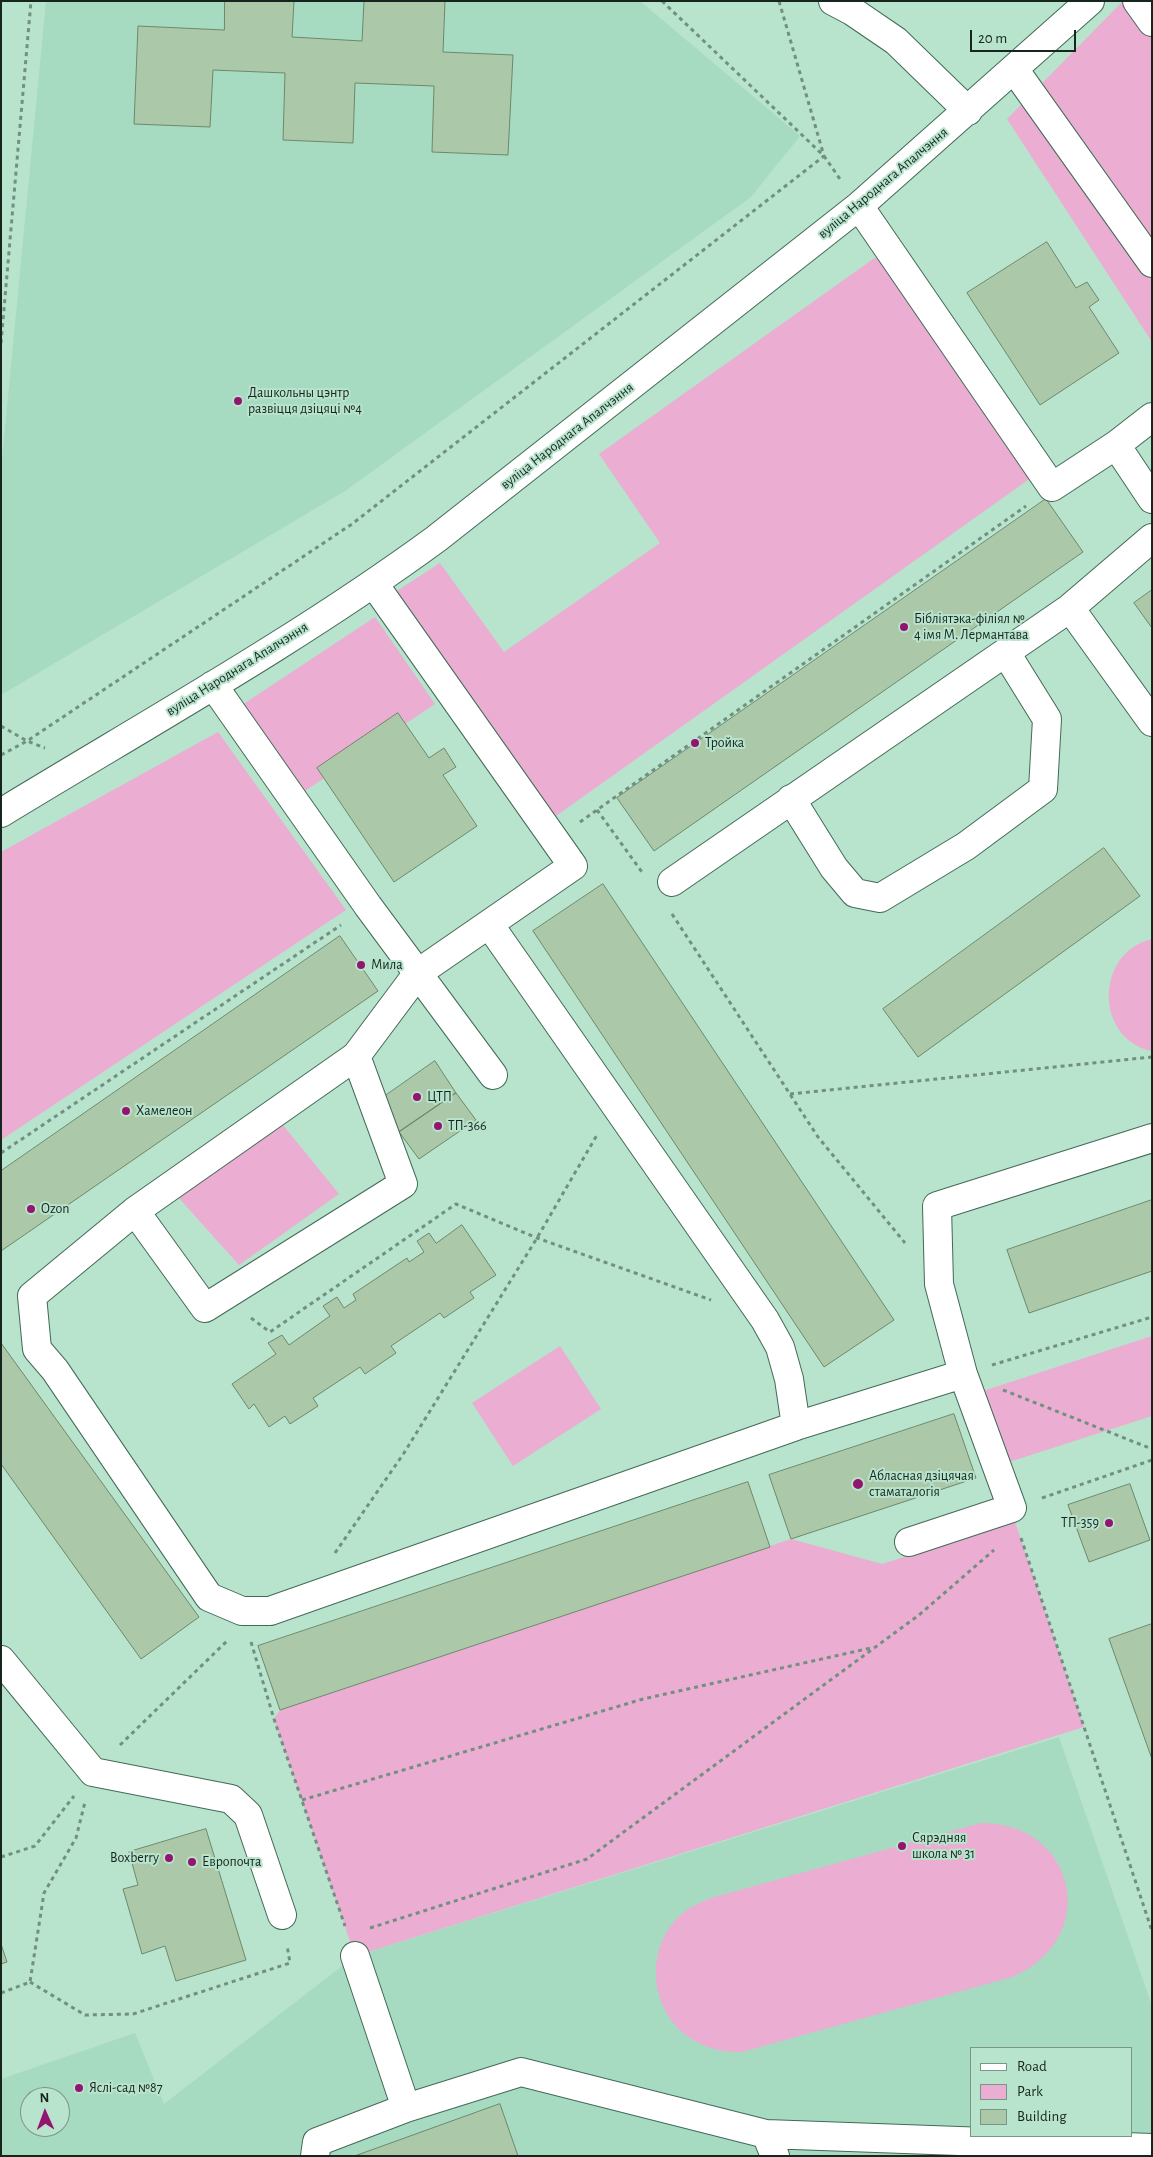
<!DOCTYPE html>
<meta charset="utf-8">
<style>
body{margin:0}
#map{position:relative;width:1153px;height:2157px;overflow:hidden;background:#b8e3cd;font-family:"Alegreya Sans",sans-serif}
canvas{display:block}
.frame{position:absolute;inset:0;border:2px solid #16261e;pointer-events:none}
.legend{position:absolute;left:970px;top:2047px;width:162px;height:90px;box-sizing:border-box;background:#b8e3cd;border:1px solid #779787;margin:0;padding:6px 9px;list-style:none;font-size:15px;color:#16261e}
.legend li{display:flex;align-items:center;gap:10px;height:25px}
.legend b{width:25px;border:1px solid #779787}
.north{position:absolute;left:20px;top:2087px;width:50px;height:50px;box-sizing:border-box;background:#b8e3cd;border:1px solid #779787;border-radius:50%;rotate:358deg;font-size:14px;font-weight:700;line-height:20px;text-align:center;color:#16261e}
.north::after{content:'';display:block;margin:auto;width:18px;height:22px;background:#931570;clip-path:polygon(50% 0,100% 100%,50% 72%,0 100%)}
.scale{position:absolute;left:970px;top:30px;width:106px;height:22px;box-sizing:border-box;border:2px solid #16261e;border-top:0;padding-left:6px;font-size:15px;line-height:18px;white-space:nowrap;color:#16261e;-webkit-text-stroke:4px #b8e3cd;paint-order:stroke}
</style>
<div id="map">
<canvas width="1153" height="2157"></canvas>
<div class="frame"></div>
<ul class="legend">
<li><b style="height:6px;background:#fff"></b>Road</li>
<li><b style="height:14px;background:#ebadd2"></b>Park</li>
<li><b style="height:14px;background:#abc9a9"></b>Building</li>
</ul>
<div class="north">N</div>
<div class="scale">20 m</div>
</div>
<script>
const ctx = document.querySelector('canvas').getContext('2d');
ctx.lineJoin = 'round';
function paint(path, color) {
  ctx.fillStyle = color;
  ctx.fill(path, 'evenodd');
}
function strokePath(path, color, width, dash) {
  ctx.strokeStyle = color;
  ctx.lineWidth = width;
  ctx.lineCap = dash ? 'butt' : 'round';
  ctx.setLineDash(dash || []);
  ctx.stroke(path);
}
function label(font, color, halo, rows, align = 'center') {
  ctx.font = font + ' "Alegreya Sans",sans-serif';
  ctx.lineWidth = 4;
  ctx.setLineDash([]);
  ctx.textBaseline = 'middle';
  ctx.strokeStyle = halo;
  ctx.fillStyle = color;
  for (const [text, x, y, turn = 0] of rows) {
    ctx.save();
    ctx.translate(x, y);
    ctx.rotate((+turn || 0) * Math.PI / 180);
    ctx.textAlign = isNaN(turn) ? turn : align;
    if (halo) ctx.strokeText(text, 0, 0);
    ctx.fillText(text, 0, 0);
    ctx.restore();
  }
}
paint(new Path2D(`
 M46 1H640L800 136 751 197 345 491 1 695V470Z
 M1059 1737 1152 2006V2156H1V2079L135 2033 164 2104 355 1956ZM972 2048H1132V2136H972ZM30 2097H60V2127H30Z`), '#a7dbc1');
paint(new Path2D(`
 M1123 1H1152V342L1007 119Z
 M876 257 1035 475 549 821 386 598 440 563 504 652 660 543 599 454Z
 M375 617 435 704 302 793 242 705Z
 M218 732 346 910 1 1140V852Z
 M1152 939V1051C1094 1039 1095 952 1152 939Z
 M283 1125 339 1194 239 1265 178 1197Z
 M1152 1336V1416L1006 1463 980 1392Z
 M560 1346 601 1409 513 1466 472 1403Z
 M1015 1522 1084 1727 355 1956 274 1719 280 1710 791 1539 882 1564Z
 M981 1823C1078 1823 1101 1940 1012 1977L742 2052C726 2052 711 2050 697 2042 649 2017 641 1947 684 1912 692 1906 702 1902 711 1898Z`), '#ebadd2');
const building = new Path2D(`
 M225 1H294L292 37 362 41 364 1H445L443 52 513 55 508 155 432 152 434 86 355 83 353 143 283 140 285 73 213 70 210 127 134 124 138 26 224 30Z
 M1047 242 1076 288 1087 282 1099 300 1089 307 1119 353 1040 405 967 293Z
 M1046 499 1083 552 654 851 617 798Z
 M1152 590V628L1134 603Z
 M398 713 429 758 444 748 456 767 443 775 477 826 394 882 317 768Z
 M1104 848 1140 896 918 1057 883 1009Z
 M603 884 894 1320 824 1367 533 931Z
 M340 936 378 991 1 1251V1171Z
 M435 1061 456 1093 399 1132 378 1101Z
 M456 1093 476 1120 419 1159 399 1132Z
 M1152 1200V1271L1029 1313 1007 1250Z
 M462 1225 496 1275 470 1292 474 1298 444 1318 440 1313 391 1346 396 1353 365 1374 360 1367 313 1398 318 1406 290 1424 285 1416 269 1427 254 1404 249 1409 232 1384 276 1354 268 1343 282 1335 289 1345 330 1316 323 1306 337 1297 344 1308 356 1300 353 1294 407 1258 409 1262 424 1252 417 1241 429 1233 436 1243Z
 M1 1343 199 1617 141 1659 1 1464Z
 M954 1414 976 1478 791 1539 769 1475Z
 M748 1482 770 1547 280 1710 258 1646Z
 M1130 1484 1150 1540 1089 1562 1068 1505Z
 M1152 1624V1759L1109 1639Z
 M206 1829 246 1960 176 1981 165 1946 142 1954 123 1889 138 1885 129 1852Z
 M1 1944 7 1962 1 1964Z
 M500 2104 518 2156H355Z`);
paint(building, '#abc9a9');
strokePath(building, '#6d886b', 1);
const minor = new Path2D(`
 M833 1 852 11 896 41 968 111
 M1137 1 1152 22
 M1014 69 1152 263
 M859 206 1052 487 1116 445 1152 417
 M1116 445 1152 499
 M374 584 573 866 418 973 356 1056 135 1211 32 1296 37 1349 55 1370 209 1597 242 1611H270L796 1426 963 1374 939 1284 937 1206 1152 1138
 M1070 608 1152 722
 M213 685 368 906 493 1075
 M791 799 834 868 855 893 880 898 966 846 1043 789 1047 719 1006 653
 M1 813C147 724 298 640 436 539L859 206 1090 1
 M672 882 1070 608 1152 538
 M489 924 765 1320 780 1347 789 1379 796 1426
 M135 1211 205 1308 403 1184 356 1056
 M909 1542 1012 1508 963 1374
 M1 1660 93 1772 231 1799 248 1815 282 1915
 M355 1956 406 2108
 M766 2134 1152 2148
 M315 2156 317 2142 406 2108 521 2072 766 2134 775 2156`);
strokePath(minor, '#436a57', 30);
strokePath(new Path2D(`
 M662 1 824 156 840 179
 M1 343 31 1
 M1 726 27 741 45 748
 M1 755 27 741 352 524 824 156 779 1
 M597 810 642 872
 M580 822 1026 506
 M672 914 818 1137 905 1243
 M790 1094 1152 1057
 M1 1153 341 925
 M251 1318 270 1332 456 1204 537 1238 711 1300
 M992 1365 1152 1317
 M1003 1390 1152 1449
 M1042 1498 1152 1460
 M1021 1538 1152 1931
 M335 1553 404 1453 537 1238 597 1135
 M251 1642 274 1719 345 1926
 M120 1745 228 1640
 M302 1800 643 1699 871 1648
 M1 1857 35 1846 74 1796
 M370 1928 587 1859 919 1615 994 1550
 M30 1982 85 2015 133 2014 290 1963 287 1945
 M1 1993 30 1982 44 1893 76 1838 85 1802`), '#719080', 3, [4, 4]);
strokePath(minor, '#fff', 28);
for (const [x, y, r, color] of [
 [238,401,5,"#931570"],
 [904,627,5,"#931570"],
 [695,743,5,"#931570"],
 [361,965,5,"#931570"],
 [417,1097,5,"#931570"],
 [126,1111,5,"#931570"],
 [438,1126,5,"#931570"],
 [31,1209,5,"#931570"],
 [858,1484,6,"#931570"],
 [1109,1523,5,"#931570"],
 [902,1846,5,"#931570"],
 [169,1858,5,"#931570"],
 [192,1862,5,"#931570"],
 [79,2088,5,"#931570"]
]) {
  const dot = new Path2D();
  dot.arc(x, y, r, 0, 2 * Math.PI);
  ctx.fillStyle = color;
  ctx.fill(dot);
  strokePath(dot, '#b8e3cd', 2);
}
label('14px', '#16261e', '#b8e3cd', [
 ["вуліца Народнага Апалчэння",883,183,-40],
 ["вуліца Народнага Апалчэння",567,436,-38],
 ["вуліца Народнага Апалчэння",237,669,-32]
]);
label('14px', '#16261e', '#b8e3cd', [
 ["Дашкольны цэнтр",248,393],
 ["развіцця дзіцяці №4",248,409],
 ["Бібліятэка-філіял №",914,619],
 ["4 імя М. Лермантава",914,635],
 ["Тройка",705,743],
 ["Мила",371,965],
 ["ЦТП",427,1097],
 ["Хамелеон",136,1111],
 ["ТП-366",448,1126],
 ["Ozon",41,1209],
 ["Абласная дзіцячая",869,1476],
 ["стаматалогія",869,1492],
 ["ТП-359",1099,1523,"right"],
 ["Сярэдняя",912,1838],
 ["школа № 31",912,1854],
 ["Boxberry",159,1858,"right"],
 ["Европочта",202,1862],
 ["Яслі-сад №87",89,2088]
], 'left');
</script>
